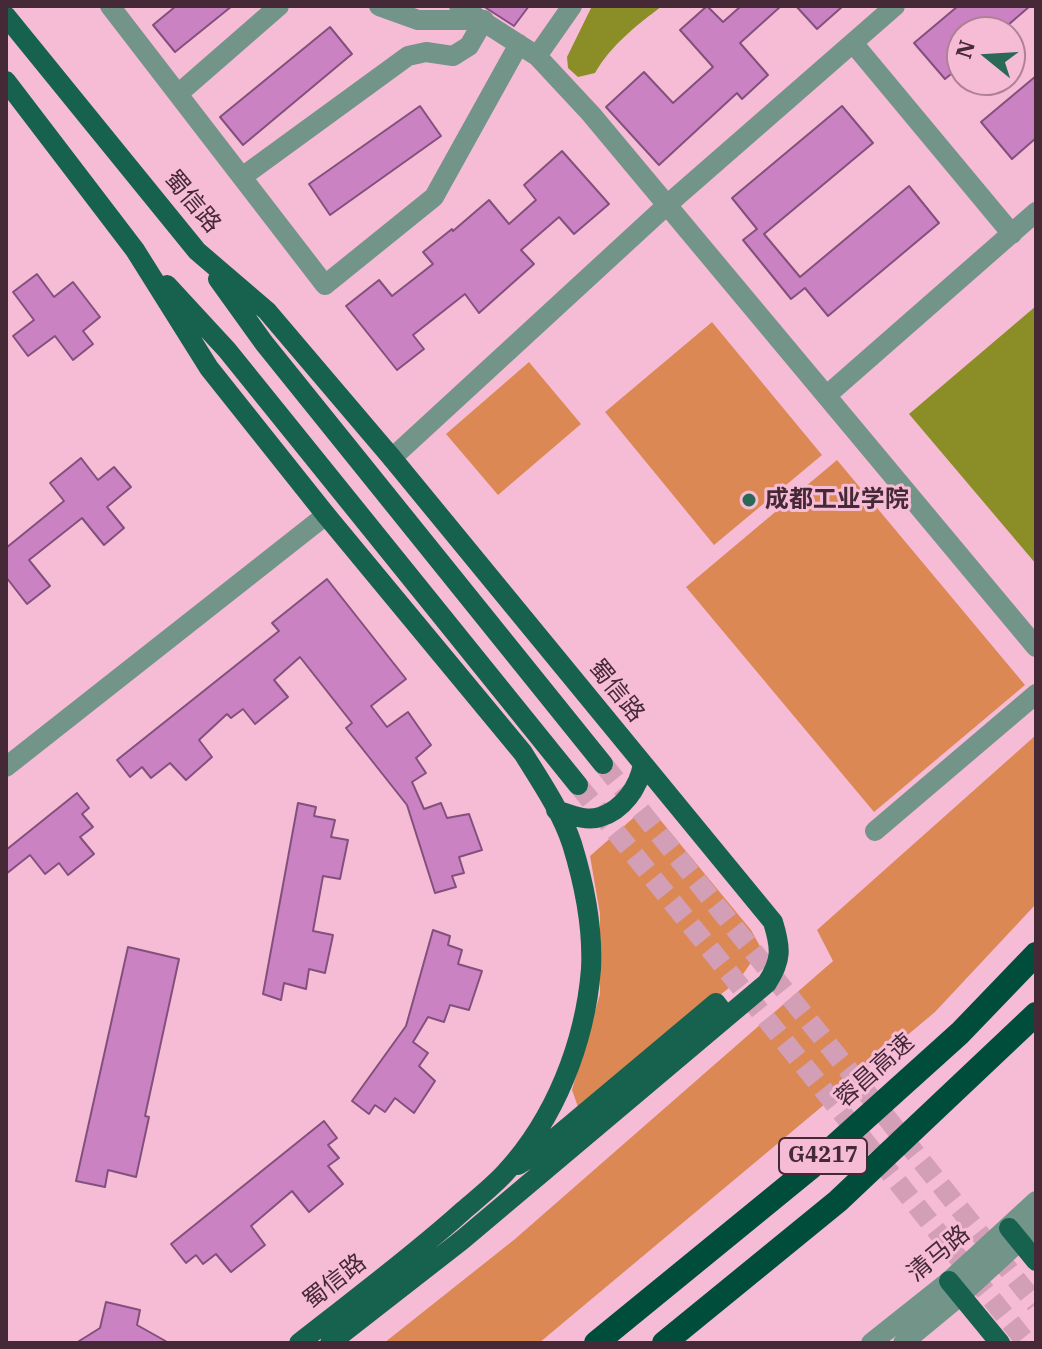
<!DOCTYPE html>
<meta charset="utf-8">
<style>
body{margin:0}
#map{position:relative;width:1042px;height:1349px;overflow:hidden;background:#f6bcd6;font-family:"IBM Plex Serif",serif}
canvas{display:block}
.frame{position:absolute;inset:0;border:8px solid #462936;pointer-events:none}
.north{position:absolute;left:946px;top:16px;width:80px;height:80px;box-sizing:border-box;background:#f6bcd6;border:2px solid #b08196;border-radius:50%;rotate:288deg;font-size:22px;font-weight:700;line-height:32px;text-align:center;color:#462936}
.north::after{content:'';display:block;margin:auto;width:28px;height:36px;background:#2a6956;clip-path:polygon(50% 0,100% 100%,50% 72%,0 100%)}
</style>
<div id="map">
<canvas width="1042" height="1349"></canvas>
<div class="frame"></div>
<div class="north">N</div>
</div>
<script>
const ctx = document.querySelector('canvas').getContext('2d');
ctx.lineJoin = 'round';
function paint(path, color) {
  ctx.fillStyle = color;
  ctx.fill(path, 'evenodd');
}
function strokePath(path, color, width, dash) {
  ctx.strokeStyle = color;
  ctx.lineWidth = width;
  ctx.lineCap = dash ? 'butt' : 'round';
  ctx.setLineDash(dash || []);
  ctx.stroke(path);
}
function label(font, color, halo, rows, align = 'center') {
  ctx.font = font + ' "IBM Plex Serif","Noto Sans SC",serif';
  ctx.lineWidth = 6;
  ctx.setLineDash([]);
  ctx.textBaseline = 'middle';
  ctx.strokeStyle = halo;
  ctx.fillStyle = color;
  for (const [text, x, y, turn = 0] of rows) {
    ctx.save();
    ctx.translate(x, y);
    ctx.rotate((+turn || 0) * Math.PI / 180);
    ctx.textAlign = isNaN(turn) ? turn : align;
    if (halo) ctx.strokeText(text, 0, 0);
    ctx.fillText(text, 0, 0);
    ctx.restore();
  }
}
paint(new Path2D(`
 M712 322 822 455 714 545 605 412Z
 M529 362 581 424 498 495 446 434Z
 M837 460 1025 685 874 812 686 587Z
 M1036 735V904L935 1012 539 1343H384L515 1239 833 961 817 930Z
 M648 805 751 930 761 948 739 980 578 1107 572 1090 600 994V914L590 856Z`), '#dc8855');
paint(new Path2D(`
 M592 6H662C636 26 612 44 595 73L578 77 568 68 567 57Z
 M1036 306V564L909 414Z`), '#8b8e26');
const building = new Path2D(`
 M176 6H232L175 52 153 25Z
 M483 6H529L514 26Z
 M707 6 723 22 741 6H781L740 43 768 75 742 99 737 93 659 165 606 107 644 72 673 103 713 67 680 30Z
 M796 6H843L817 29Z
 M958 6H1030L1000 32H962V65L945 79 914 43Z
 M330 27 352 54 243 145 220 117Z
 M1036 76V138L1012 159 981 122Z
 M420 106 441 136 330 215 309 184Z
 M842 106 873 143 764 234 800 277 909 186 939 223 828 316 805 288 791 299 743 240 757 229 732 198Z
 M562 151 609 204 574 234 559 217 521 250 534 264 479 313 465 294 413 335 424 349 397 370 346 306 379 280 392 296 433 264 423 252 452 229 453 231 489 200 509 224 536 200 524 185Z
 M37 274 54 297 73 282 100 317 83 331 93 344 73 360 55 336 28 356 13 336 34 320 13 292Z
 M81 458 98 480 114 467 131 487 107 507 124 528 104 545 82 518 29 560 50 586 27 604 6 577V548L64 501 50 483Z
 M327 579 406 679 371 706 387 727 408 712 431 745 416 758 426 773 412 782 424 809 441 803 447 818 469 814 482 850 459 857 464 873 452 876 456 887 435 893 407 805 346 728 352 723 300 657 274 680 288 697 255 724 243 709 231 718 227 714 199 740 212 757 186 780 170 763 151 778 142 767 130 777 117 760 279 631 272 623Z
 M77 793 89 808 82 814 93 827 80 837 94 854 68 875 59 863 45 874 30 855 6 874V850Z
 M298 803 316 807 314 816 335 820 331 837 348 840 340 879 323 876 313 931 333 935 325 973 309 969 306 989 284 983 281 1000 263 994Z
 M433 930 450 936 448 945 462 950 458 964 482 971 469 1010 450 1005 444 1022 428 1017 413 1042 428 1053 419 1066 435 1081 414 1113 395 1098 385 1112 375 1105 369 1114 352 1101 406 1026Z
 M128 947 179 959 145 1116 149 1117 136 1177 108 1170 105 1187 76 1181Z
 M324 1121 337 1138 328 1145 339 1158 328 1166 343 1184 309 1212 292 1191 251 1226 265 1245 231 1272 216 1254 203 1264 196 1255 186 1263 171 1244Z
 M106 1302 140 1310 137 1325 169 1343H76L100 1328Z`);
paint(building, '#cb82c3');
strokePath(building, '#82507d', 2);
strokePath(new Path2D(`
 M603 764 1036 1304
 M578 785 1027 1343`), '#d39fb6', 20, [20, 10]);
strokePath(new Path2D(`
 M110 6 325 285 434 197 519 44
 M459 6 537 56 591 114 1036 647
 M853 43 1012 234
 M537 56 572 6
 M178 94 279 6
 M242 177 408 56 426 52 453 56 469 46 484 20H418L379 6
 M826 396 1036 212
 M392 458 667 205 895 6
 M6 767 326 515
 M875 831 1036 694
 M871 1343 949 1281 1036 1201
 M903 1343 961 1295 1036 1226`), '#739488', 20);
strokePath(new Path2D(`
 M6 16 197 251 267 311 392 458 773 922C781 948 782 960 767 983L462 1240 330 1343
 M6 81 135 250 209 368 326 515 523 753C541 782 561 811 572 844 584 883 593 929 591 969 585 1043 555 1119 505 1173 493 1186 478 1198 464 1210 412 1257 355 1299 299 1343
 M218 279 264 343 603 764
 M167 285 227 350 578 785
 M556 810C569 814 586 822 600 817 623 810 639 787 643 764
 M518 1165 536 1154 716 1003 726 1016
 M1009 1228 1036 1261
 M949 1281 1000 1343`), '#17624e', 20);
strokePath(new Path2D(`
 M596 1343 809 1169 960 1033 1036 954
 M664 1343 838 1201 1036 1014`), '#004d3b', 24);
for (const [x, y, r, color] of [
 [749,500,8,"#2a6956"]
]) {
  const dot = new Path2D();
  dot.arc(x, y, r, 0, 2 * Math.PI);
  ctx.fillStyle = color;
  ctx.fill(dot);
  strokePath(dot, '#f6bcd6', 3);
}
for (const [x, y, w] of [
 [823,1156,88]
]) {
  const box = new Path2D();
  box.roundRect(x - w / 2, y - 18, w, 36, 6);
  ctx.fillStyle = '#f6bcd6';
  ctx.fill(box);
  strokePath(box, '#462936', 2);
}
label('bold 22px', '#462936', null, [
 ["G4217",823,1156]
]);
label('24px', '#462936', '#f6bcd6', [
 ["蜀信路",192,202,50],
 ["蜀信路",616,691,51],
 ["蓉昌高速",875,1071,-42],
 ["清马路",939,1254,-40],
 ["蜀信路",335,1282,-38]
]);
label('bold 24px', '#462936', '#f6bcd6', [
 ["成都工业学院",765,500]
], 'left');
</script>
